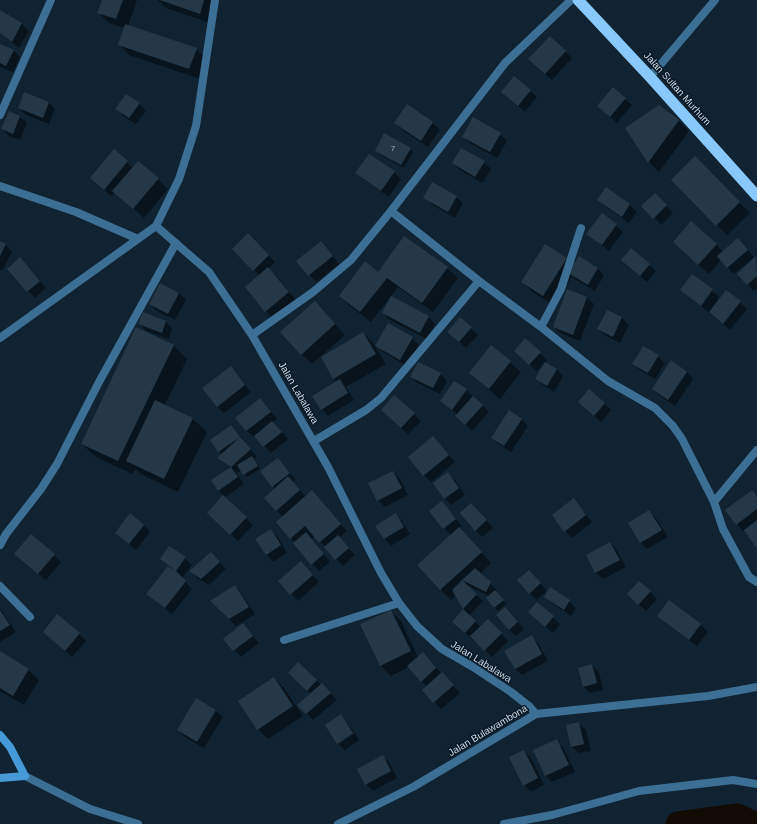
<!DOCTYPE html>
<style>
body{margin:0}
canvas{display:block;background:#102332}
</style>
<canvas width="757" height="824"></canvas>
<script>
const ctx = document.querySelector('canvas').getContext('2d');
ctx.lineJoin = 'round';
function paint(path, color) {
  ctx.fillStyle = color;
  ctx.fill(path, 'evenodd');
}
function strokePath(path, color, width, dash) {
  ctx.strokeStyle = color;
  ctx.lineWidth = width;
  ctx.lineCap = dash ? 'butt' : 'round';
  ctx.setLineDash(dash || []);
  ctx.stroke(path);
}
function label(font, color, halo, rows, align = 'center') {
  ctx.font = font + ' Arial,sans-serif';
  ctx.lineWidth = 3;
  ctx.setLineDash([]);
  ctx.textBaseline = 'middle';
  ctx.strokeStyle = halo;
  ctx.fillStyle = color;
  for (const [text, x, y, turn = 0] of rows) {
    ctx.save();
    ctx.translate(x, y);
    ctx.rotate((+turn || 0) * Math.PI / 180);
    ctx.textAlign = isNaN(turn) ? turn : align;
    if (halo) ctx.strokeText(text, 0, 0);
    ctx.fillText(text, 0, 0);
    ctx.restore();
  }
}
paint(new Path2D(`
 M103 0H137L128 26 196 49 207 59 200 79 129 55 119 44 125 28 109 23 98 12Z
 M158 0H215L210 23 166 8Z
 M0 11 22 24 29 31 19 48 0 33Z
 M0 45 13 50 20 57 13 72 0 67Z
 M565 51 572 58 552 80 536 66Z
 M514 77 537 97 525 112 509 98Z
 M625 99 632 105 617 123 598 106Z
 M49 103 55 109 49 124 26 115 19 108Z
 M139 104 146 111 136 124 123 116 117 109Z
 M408 106 433 123 440 130 428 147 402 130 396 123Z
 M659 107 679 121 689 131 659 172 649 162 626 128Z
 M9 112 20 117 27 123 20 140 9 136 2 129Z
 M500 134 507 141 497 158 470 143 463 137Z
 M410 149 413 152 404 168 379 154 376 151Z
 M114 151 133 168 158 179 168 189 144 218 115 192 111 196 91 178Z
 M695 158 750 213 727 235 673 180Z
 M484 162 491 169 482 183 460 170 454 163Z
 M394 172 401 179 389 197 363 179 357 173Z
 M606 189 630 205 637 212 629 223 605 206 598 200Z
 M655 194 673 213 661 225 643 206Z
 M456 197 463 203 455 218 431 204 425 198Z
 M602 214 623 232 609 251 588 234Z
 M248 234 275 262 268 269 279 279 298 303 276 322 266 311 260 276 233 249Z
 M0 242 6 245 12 252 2 271 0 269Z
 M321 242 339 264 316 282 298 261Z
 M716 244 723 252 744 246 754 257 734 274 721 260 709 274 684 252Z
 M579 257 598 269 604 275 595 291 576 280 572 276 554 305 532 292 522 281 566 259 574 267Z
 M756 258 757 289 754 291 738 274Z
 M27 265 46 288 35 298 8 269Z
 M649 265 656 271 647 282 629 266Z
 M447 268 458 278 433 312 398 287 371 322 350 306 340 296 379 273Z
 M693 275 719 297 717 300 718 302H740L747 309 730 330 682 290Z
 M160 284 179 293 186 300 175 320 157 311 150 304Z
 M568 291 587 298 594 304 580 341 560 333 554 327Z
 M391 298 429 317 435 324 427 339 390 320 383 313Z
 M607 311 622 318 629 325 620 343 605 335 598 329Z
 M325 313 345 335 312 364 301 354Z
 M460 318 478 335 466 348 448 332Z
 M166 322 172 329 169 339 146 331 140 324Z
 M363 333 373 343 386 364 346 387 354 400 328 416 322 409 337 382 334 378Z
 M412 338 419 345 407 366 383 352 376 346Z
 M525 339 547 360 537 371 522 358Z
 M173 345 187 359 165 405 193 419 207 432 178 492 141 474 135 469 132 474 96 457 82 444Z
 M492 347 521 372 500 399 470 373Z
 M658 356 665 363 655 379 640 370 633 364Z
 M231 368 251 392 224 413 217 406Z
 M557 369 563 376 554 392 543 385 536 379Z
 M687 372 693 379 675 406 660 396 653 389Z
 M440 374 447 381 440 394 418 383 411 377Z
 M466 390 489 412 472 431 463 422 457 414 441 401Z
 M260 399 277 419 273 422 288 439 271 453 255 436 254 437 247 431 236 418Z
 M604 403 611 410 601 422 586 409Z
 M414 414 421 421 408 434 389 417Z
 M521 419 528 426 511 452 499 444 492 438Z
 M231 426 257 457 254 459 260 469 247 477 241 470 238 473 235 471 244 484 224 498 253 525 238 541 208 513 224 496 218 490 231 468 218 458 222 454 219 451Z
 M433 437 455 462 431 482 424 475Z
 M278 459 296 480 293 482 306 497 312 492 347 531 339 538 355 555 343 566 315 536 312 539 330 562 319 571 291 538 283 517 277 510 276 489 272 486Z
 M393 472 400 479 408 495 385 507 378 500Z
 M448 473 455 480 465 495 451 505 445 498Z
 M752 492 757 497V547L745 530 743 531 737 524Z
 M574 499 592 522 572 538 565 531Z
 M442 503 462 526 459 528 491 563 480 574 497 590 496 592 506 604 498 611 487 598 489 596 466 585 483 601 469 616 481 627 488 620 508 641 492 657 473 638 472 639 453 621 464 609 456 595 451 600 418 566 451 535 444 528Z
 M478 511 493 528 482 537 475 530Z
 M649 511 656 518 668 537 647 549 641 543 629 523Z
 M396 514 402 521 410 534 391 546 385 539 377 526Z
 M144 525 150 532 136 550 116 533Z
 M271 530 278 537 287 553 273 562 267 555 257 539Z
 M31 535 61 562 46 580 22 560Z
 M610 543 617 550 626 567 603 579 596 573 587 555Z
 M211 553 226 569 209 585 197 578 191 571Z
 M185 558 192 565 182 578 192 589 172 614 147 594 169 566 161 559Z
 M301 562 319 582 298 601 280 581Z
 M536 578 547 591 536 600 530 593Z
 M640 582 657 599 646 611 635 601Z
 M235 586 241 593 255 614 236 626 211 602Z
 M545 597 569 601 576 608 571 616 552 603Z
 M670 601 701 625 708 632 697 646 666 623 659 616Z
 M537 603 560 624 553 633 536 619Z
 M0 608 16 632 0 642Z
 M391 611 401 621 418 657 429 660 460 693 441 709 424 690 427 687 409 667 391 676 380 665Z
 M512 615 524 629 516 636 509 629Z
 M243 625 259 643 241 657 225 639Z
 M79 634 86 641 72 657 51 638Z
 M531 637 538 643 548 661 522 675 515 669Z
 M0 653 29 670 39 680 24 705 0 691Z
 M298 664 321 685 322 684 337 700 313 720 299 705 311 694 290 673Z
 M592 665 599 672 603 690 590 693 584 687Z
 M274 678 284 688 303 716 268 739 258 729Z
 M197 699 216 711 223 717 204 748 185 737 178 730Z
 M341 716 354 732 338 742Z
 M579 723 586 730 591 751 579 753 572 747Z
 M355 733 359 740 345 750 339 744Z
 M556 741 563 747 575 772 552 782 546 776Z
 M524 751 531 758 544 785 531 792 524 785Z
 M383 757 390 763 397 778 373 791 366 784Z`), '#0007');
strokePath(new Path2D(`
 M678 824 737 816 755 824`), '#120b03', 25);
paint(new Path2D(`
 M102 0H123L116 19 97 13Z
 M160 0H204L200 14Z
 M0 10 22 23 12 42 0 33Z
 M125 24 197 48 189 69 118 45Z
 M550 36 566 51 545 74 528 59Z
 M0 44 14 50 6 66 0 63Z
 M514 76 531 90 518 106 501 92Z
 M613 87 626 98 610 117 597 106Z
 M24 92 49 102 43 118 18 108Z
 M126 94 140 103 129 118 115 109Z
 M407 104 433 122 421 141 394 123Z
 M659 105 679 120 648 163 625 128Z
 M9 111 20 116 13 134 1 129Z
 M473 117 501 133 490 152 462 137Z
 M384 133 411 148 401 165 375 151Z
 M461 148 485 161 475 177 452 163Z
 M114 149 128 161 104 190 90 178Z
 M369 154 395 171 381 191 355 173Z
 M695 156 740 202 716 226 671 180Z
 M138 161 159 178 133 209 112 191Z
 M432 182 457 196 448 212 423 198Z
 M606 187 630 204 622 217 597 200Z
 M655 193 667 205 653 219 641 206Z
 M602 213 617 224 602 245 586 234Z
 M691 221 717 244 698 265 673 242Z
 M248 233 269 255 253 271 232 249Z
 M404 236 448 267 422 303 387 278 360 312 339 296 365 261 378 272Z
 M738 238 748 250 727 268 717 256Z
 M0 241 6 244 0 256Z
 M321 241 333 256 308 276 296 261Z
 M545 244 567 258 543 296 521 282Z
 M631 248 650 264 640 276 621 260Z
 M579 256 598 268 588 285 568 273Z
 M756 256 757 276 747 285 737 274Z
 M20 257 40 281 27 292 7 269Z
 M268 267 289 292 265 312 245 287Z
 M692 274 713 289 701 306 680 290Z
 M160 283 179 293 168 314 149 304Z
 M567 289 587 297 573 335 553 327Z
 M726 290 741 301 723 324 709 312Z
 M391 296 429 316 420 333 382 313Z
 M315 301 335 324 301 355 280 332Z
 M607 310 622 317 613 337 597 329Z
 M143 312 166 321 162 333 138 324Z
 M460 317 472 327 459 342 447 332Z
 M388 323 413 337 400 360 375 346Z
 M136 327 174 345 118 461 81 444Z
 M363 332 376 354 333 379 321 357Z
 M525 338 541 352 529 365 514 351Z
 M491 345 511 361 489 389 469 373Z
 M643 346 659 355 648 373 632 364Z
 M671 360 687 372 668 400 652 389Z
 M418 362 441 373 433 388 410 377Z
 M545 362 557 369 547 386 535 379Z
 M231 366 245 385 217 407 202 388Z
 M340 379 348 393 321 410 312 396Z
 M454 381 467 389 452 410 440 401Z
 M589 389 605 403 594 416 578 402Z
 M394 395 415 413 401 428 381 410Z
 M473 396 483 405 465 425 455 416Z
 M260 398 271 412 246 431 235 418Z
 M155 400 193 418 164 479 126 461Z
 M509 410 522 419 504 446 491 438Z
 M272 421 282 432 263 447 254 436Z
 M231 425 240 437 218 452 210 440Z
 M433 436 449 455 423 476 408 457Z
 M240 437 251 449 231 467 217 458Z
 M252 456 258 466 243 475 237 465Z
 M278 458 290 473 272 487 260 471Z
 M231 467 238 477 218 491 211 480Z
 M393 471 402 488 377 501 368 483Z
 M448 472 459 488 444 499 433 483Z
 M288 476 300 490 276 511 264 498Z
 M312 490 341 524 319 543 305 526 290 539 276 522Z
 M752 490 757 497V509L736 525 725 510Z
 M223 495 247 517 230 535 207 513Z
 M574 498 586 515 564 532 552 515Z
 M442 501 456 519 443 529 429 511Z
 M471 503 487 520 475 531 460 513Z
 M649 510 662 530 640 543 628 523Z
 M130 513 144 525 129 544 115 533Z
 M396 513 404 527 384 539 375 526Z
 M757 520V549L744 530Z
 M459 527 482 552 440 590 417 565Z
 M271 529 281 545 266 555 255 539Z
 M306 532 324 554 311 565 293 543Z
 M31 534 55 554 38 574 14 554Z
 M338 535 349 548 335 560 324 547Z
 M610 542 620 560 595 573 586 555Z
 M169 546 186 557 176 571 160 559Z
 M211 552 220 562 201 579 189 571Z
 M301 561 313 575 290 595 278 581Z
 M168 566 176 571 186 581 165 608 146 594Z
 M475 568 491 582 486 592 462 580Z
 M529 570 541 583 529 594 517 580Z
 M462 580 477 594 463 609 452 590Z
 M639 581 651 591 638 605 627 594Z
 M235 585 249 607 229 619 210 601Z
 M550 587 570 600 564 610 544 597Z
 M495 590 504 600 494 608 486 598Z
 M669 600 701 624 689 640 657 616Z
 M537 602 554 616 545 627 528 612Z
 M505 607 518 622 509 630 496 615Z
 M463 609 476 621 465 633 452 622Z
 M0 610 10 625 0 631Z
 M391 610 411 651 380 666 360 624Z
 M57 614 80 633 65 651 43 632Z
 M488 619 502 633 484 651 470 636Z
 M243 623 253 636 233 651 223 639Z
 M532 635 542 654 515 669 504 651Z
 M0 651 29 669 13 696 0 688Z
 M423 652 436 668 421 682 407 666Z
 M298 662 317 680 307 691 288 673Z
 M592 664 597 683 583 687 578 668Z
 M442 672 454 685 433 703 422 690Z
 M274 677 293 706 257 730 238 701Z
 M322 683 331 693 306 714 297 705Z
 M196 698 216 710 197 742 177 730Z
 M341 714 353 733 337 744 325 725Z
 M579 722 584 744 571 747 566 725Z
 M557 739 569 765 545 776 533 750Z
 M524 750 538 778 523 786 509 757Z
 M383 755 391 771 365 785 357 769Z`), '#243847');
strokePath(new Path2D(`
 M650 77 715 0
 M0 115 51 0
 M0 186 76 212 138 239
 M391 211 479 281 541 327 608 381 655 408 673 426 682 439 714 502 723 529 749 577 757 582
 M156 226 209 272 252 335 328 467 381 573 399 603 417 626 442 649 473 667 511 692 530 707 536 714
 M541 327 561 289 581 228
 M252 335 313 292 351 260 391 211 505 63 571 0
 M0 338 156 226 179 179 196 126 215 0
 M314 441 366 410 381 398 479 281
 M714 502 757 450
 M0 545 6 534 41 489 57 464 99 382 176 243
 M0 586 30 617
 M284 640 399 603
 M25 776 90 809 138 824
 M338 824 413 787 536 714 708 696 757 687
 M504 824 552 815 639 791 733 780 757 784`), '#3d6e94', 8);
strokePath(new Path2D(`
 M0 735 10 747 25 776 0 778`), '#469ad7', 8);
strokePath(new Path2D(`
 M578 0 650 77 757 196`), '#88c8fa', 11);
label('8px', '#a4b2bd', null, [
 ["7",393,149]
]);
label('10px', '#cedae4', '#071928', [
 ["Jalan Sultan Murhum",677,89,48],
 ["Jalan Labalawa",298,393,60],
 ["Jalan Labalawa",481,662,32],
 ["Jalan Bulawambona",488,731,-31]
]);
</script>
